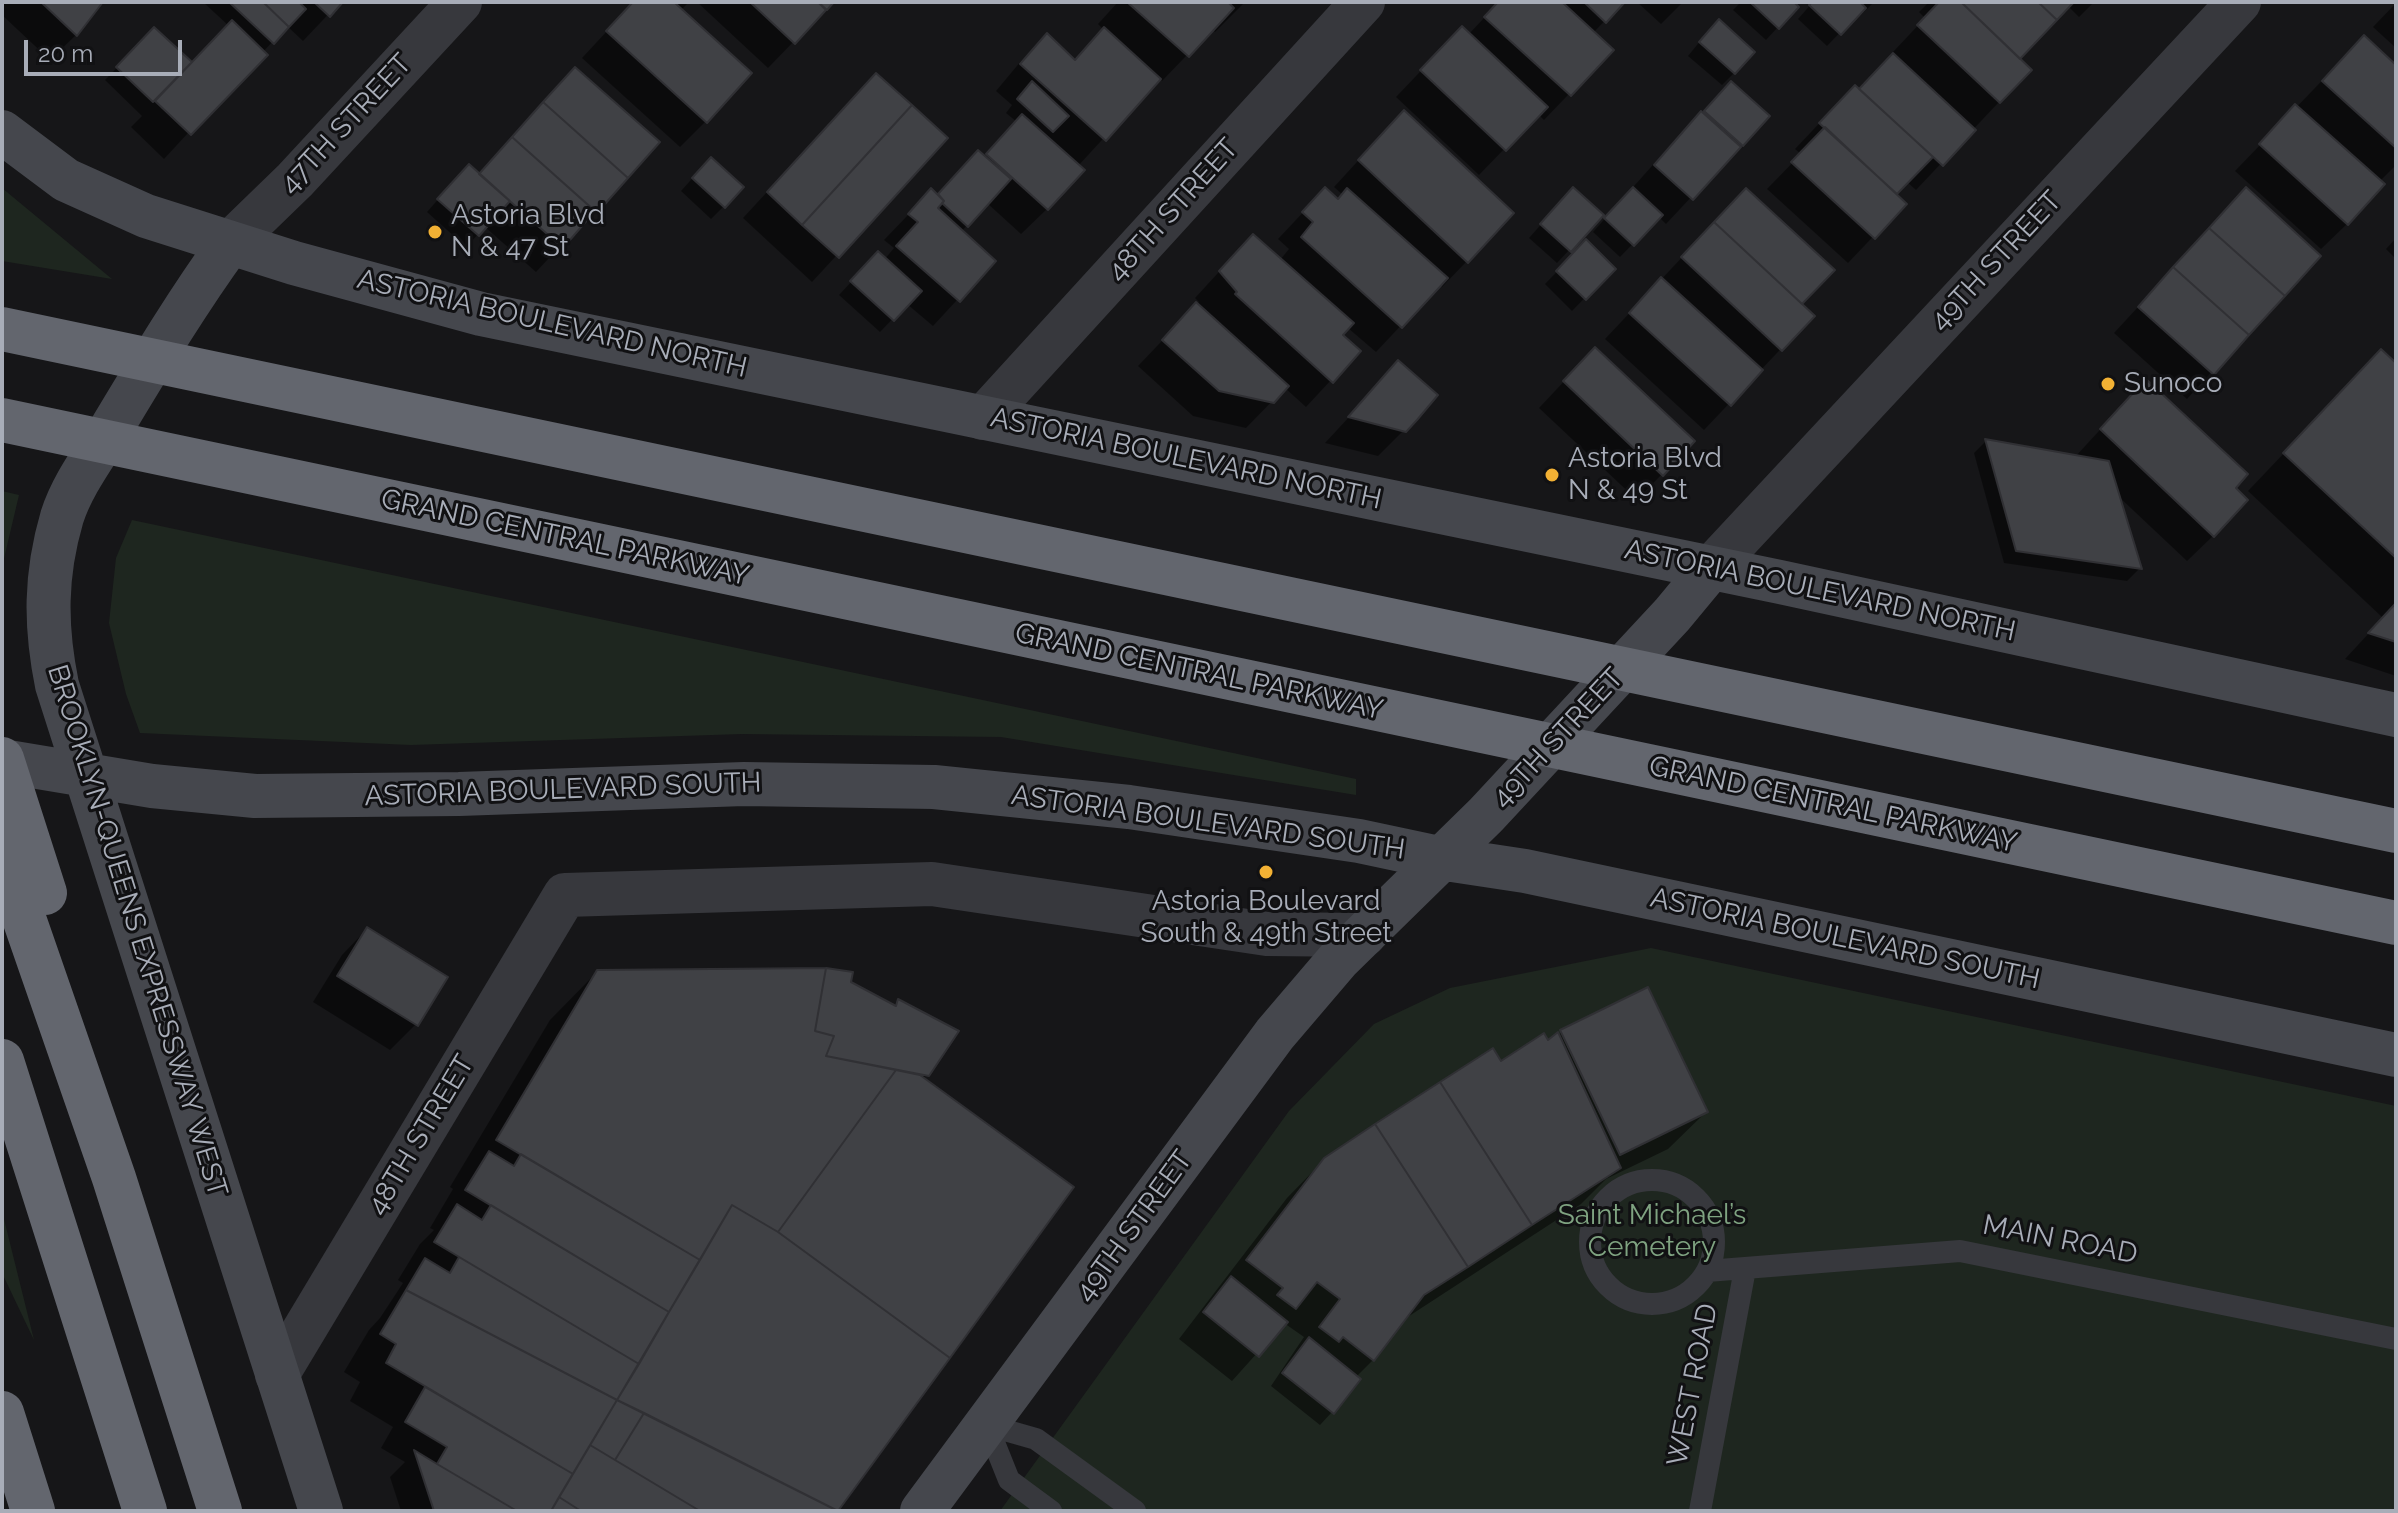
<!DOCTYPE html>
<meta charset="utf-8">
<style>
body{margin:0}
#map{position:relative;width:2398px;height:1513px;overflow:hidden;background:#161618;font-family:Raleway,sans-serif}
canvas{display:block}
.frame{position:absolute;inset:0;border:4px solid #a8adb8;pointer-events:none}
.scale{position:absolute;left:24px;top:40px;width:158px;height:36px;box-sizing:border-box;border:4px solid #a8adb8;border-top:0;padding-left:10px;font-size:24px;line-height:28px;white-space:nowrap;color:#a8adb8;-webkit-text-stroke:6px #111113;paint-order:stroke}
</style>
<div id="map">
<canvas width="2398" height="1513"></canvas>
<div class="frame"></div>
<div class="scale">20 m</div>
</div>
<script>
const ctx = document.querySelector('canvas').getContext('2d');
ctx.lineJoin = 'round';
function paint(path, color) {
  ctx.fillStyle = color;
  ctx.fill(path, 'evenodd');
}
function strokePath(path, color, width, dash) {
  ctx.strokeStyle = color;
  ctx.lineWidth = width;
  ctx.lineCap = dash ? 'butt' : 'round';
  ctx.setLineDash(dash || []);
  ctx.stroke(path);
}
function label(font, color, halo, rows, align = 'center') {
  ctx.font = font + ' Raleway,sans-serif';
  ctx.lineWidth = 6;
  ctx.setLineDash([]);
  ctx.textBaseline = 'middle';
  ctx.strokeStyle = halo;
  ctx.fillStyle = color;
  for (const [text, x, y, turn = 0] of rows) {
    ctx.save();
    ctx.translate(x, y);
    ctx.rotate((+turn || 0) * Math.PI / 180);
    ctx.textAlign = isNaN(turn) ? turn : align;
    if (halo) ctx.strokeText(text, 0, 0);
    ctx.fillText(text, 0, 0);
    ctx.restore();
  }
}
paint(new Path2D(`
 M2 188 112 279 2 261Z
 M2 491 19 495 2 567Z
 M132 520 1356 779V795L1001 737 742 734 411 745 140 733 126 694 109 623 116 558Z
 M1651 948 2396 1106V1511H1000L1289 1111 1374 1024 1450 988Z
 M2 1211 34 1340 2 1273Z`), '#1e261f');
paint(new Path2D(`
 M2 2H99L76 35 50 60 2 15Z
 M203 2H340L303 41 287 26 164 159 131 127 142 116 105 80 154 30 191 64 229 26Z
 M634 2H689L680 11 706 121 680 147 582 58Z
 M697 2H832L768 68Z
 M1118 2H1245L1215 32 1212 29 1162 81 1159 78 1078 166 1047 209 1021 234 987 203 961 232 993 261 933 326 907 304 880 332 839 295 865 267 884 260 894 248 884 240 931 191 937 197 966 165 983 157 1017 122 1006 113 1012 105 996 91 1021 61 1047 36 1074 61 1104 30 1098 24Z
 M1499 2H1623L1593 33 1611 50 1544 120 1538 114 1479 175 1396 97 1437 54 1468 35Z
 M1637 2H1683L1661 24Z
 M1741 2H1791L1778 27 1766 40 1733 10Z
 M1813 2H1874L1857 19 1855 17 1827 46 1798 19Z
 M1929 2H2094L2079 17 2068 6 2018 59 1999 102 1916 190 1907 182 1894 194 1904 204 1848 263 1767 189 1801 154 1795 149 1829 113 1858 91 1895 54 1893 52 1925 18 1919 12Z
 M2396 3V48L2373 27Z
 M1706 34 1734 73 1722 85 1688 56Z
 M2339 63 2396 67V165L2379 182 2347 224 2321 249 2235 171Z
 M575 69 657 142 536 272 485 227 466 247 427 212 456 179 478 175Z
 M1719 97 1767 116 1666 224 1659 217 1620 257 1593 232 1676 139Z
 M851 101 945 138 812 282 743 218Z
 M1378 139 1467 261 1442 287 1439 285 1376 352 1348 328 1340 336 1358 351 1306 407 1285 388 1246 428 1193 416 1138 366 1199 302 1195 298 1228 262 1280 260 1289 249 1278 239 1325 189 1337 201 1343 195 1334 187Z
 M698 172 724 206 711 219 681 191Z
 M2246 190 2318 256 2187 399 2114 333Z
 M1561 202 1601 216 1557 263 1529 238Z
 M1721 216 1812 316 1704 430 1605 339Z
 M2396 238V259L2386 249Z
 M1586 242 1613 269 1572 311 1545 284Z
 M2381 351 2396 365V676L2345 659 2383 618 2248 491Z
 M1399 363 1404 430 1378 456 1325 443Z
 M1570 375 1662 474 1637 500 1539 408Z
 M2121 407 2233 488 2213 536 2187 561 2117 495 2139 569 2127 581 2004 563 1974 453 1986 441 2075 457Z
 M367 929 416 1024 390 1050 313 1002 342 955Z
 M597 972 849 983 893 1007 898 1002 927 1075 923 1079 835 1511H401L390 1477 405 1462 381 1448 393 1427 350 1401 360 1382 344 1372 369 1330 380 1318 403 1283 398 1280 420 1244 434 1230 430 1228 453 1189 450 1187 550 1020Z
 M1647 990 1706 1112 1668 1149 1606 1179 1581 1204 1403 1320 1373 1360 1356 1377 1332 1412 1320 1425 1271 1386 1304 1337 1284 1323 1232 1381 1179 1339 1287 1198 1325 1159 1500 1063 1547 1043 1561 1032Z`), '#0007');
const building = new Path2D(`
 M41 2H103L77 36Z
 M229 2H263L289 27 274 44Z
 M263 2H299L306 9 289 27Z
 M314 2H343L330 17Z
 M633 2H674L752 73 707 123 606 31Z
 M750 2H818L826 10 795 44Z
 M818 2H834L827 10Z
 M1127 2H1228L1234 8 1189 57Z
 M1498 2H1562L1614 50 1571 96 1484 17Z
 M1584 2H1625L1606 23Z
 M1750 2H1794L1799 7 1779 29Z
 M1812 2H1860L1866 8 1841 35 1809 5Z
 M1939 2H1961L2032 70 2000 103 1917 25Z
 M1961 2H2038L2057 20 2020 59Z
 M2038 2H2074L2057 20Z
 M1719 19 1755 52 1735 74 1699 42Z
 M232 20 268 55 191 135 155 101Z
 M1462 26 1548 107 1506 151 1420 70Z
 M154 27 192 62 153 102 116 67Z
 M1104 27 1161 79 1106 141 1020 64 1047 33 1075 60Z
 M2364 35 2396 65V148L2322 81Z
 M1893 53 1976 130 1943 166 1859 89Z
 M575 67 660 142 628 178 543 102Z
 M876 73 912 105 802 225 767 192Z
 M1032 81 1069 116 1053 132 1017 99Z
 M1731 81 1770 116 1743 146 1704 111Z
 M1855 85 1933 157 1897 194 1819 123Z
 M543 102 628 178 597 213 512 137Z
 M2295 104 2385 184 2348 225 2259 144Z
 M912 105 948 138 839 258 802 225Z
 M1404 110 1514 213 1468 263 1358 160Z
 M1701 111 1741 147 1693 200 1654 165Z
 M1022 114 1085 170 1048 210 986 154Z
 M1825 127 1907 204 1875 239 1791 162Z
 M512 137 595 211 563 248 479 174Z
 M978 150 1011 179 968 227 942 203 944 201 938 194Z
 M711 157 744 187 725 208 692 178Z
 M469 164 510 201 479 236 437 199Z
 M1325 187 1338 199 1347 188 1448 278 1402 328 1301 237 1313 222 1302 212Z
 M1573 187 1604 215 1571 252 1540 224Z
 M1633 187 1663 215 1634 246 1604 218Z
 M2246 187 2321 256 2285 296 2209 228Z
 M931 188 944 201 938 208 996 261 960 302 896 246 918 222 908 214Z
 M1746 188 1835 270 1802 304 1714 222Z
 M1714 222 1815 316 1782 351 1681 257Z
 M2209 228 2285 296 2249 335 2173 267Z
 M1253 234 1354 323 1343 335 1361 351 1333 383 1235 294 1237 292 1219 271Z
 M1586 239 1616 269 1586 300 1556 271Z
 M878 251 922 291 894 321 850 281Z
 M2173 267 2249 335 2214 375 2138 307Z
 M1661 277 1763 370 1731 406 1629 313Z
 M1196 302 1289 386 1274 403 1219 391 1162 340Z
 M1595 347 1695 441 1663 476 1563 381Z
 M2381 349 2396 363V558L2283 453Z
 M1398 360 1438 395 1417 420 1406 432 1348 417Z
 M2146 379 2248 474 2236 488 2248 500 2214 537 2100 429Z
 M1985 439 2109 461 2142 569 2016 551Z
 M2396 603V642L2368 633Z
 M367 927 448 977 418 1026 337 976Z
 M826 968 853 972 851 982 896 1006 898 999 959 1031 929 1076 826 1056 834 1036 815 1031Z
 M826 968 815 1031 834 1036 826 1056 896 1070 778 1232 732 1205 700 1260 496 1140 597 970Z
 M1648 987 1708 1112 1620 1155 1560 1030Z
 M1558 1032 1621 1168 1532 1225 1440 1082 1493 1048 1501 1061 1544 1033 1548 1040Z
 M896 1070 920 1075 1074 1187 950 1358 778 1232Z
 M1440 1082 1532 1225 1468 1267 1375 1124Z
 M1375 1124 1468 1267 1424 1295 1374 1361 1343 1337 1339 1342 1319 1327 1340 1299 1317 1282 1296 1309 1277 1295 1283 1288 1246 1260 1324 1158Z
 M489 1151 514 1166 521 1154 700 1260 669 1312 465 1190Z
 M457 1204 482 1220 491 1205 669 1312 639 1364 434 1242Z
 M732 1205 778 1232 950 1358 838 1511 617 1400Z
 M459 1257 639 1364 617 1400 406 1290 425 1258 450 1273Z
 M1231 1276 1288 1322 1259 1357 1203 1312Z
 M406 1290 617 1400 573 1474 386 1363 396 1344 380 1334Z
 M1309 1337 1361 1379 1334 1414 1282 1373Z
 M425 1387 573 1474 551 1511H517L437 1464 447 1447 405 1422Z
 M617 1400 644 1413 615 1460 590 1445Z
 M644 1413 838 1511H700L615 1460Z
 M590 1445 700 1511H581L559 1497Z
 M414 1450 437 1464 517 1511H434Z
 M559 1497 581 1511H551Z`);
paint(building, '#404145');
strokePath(building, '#303034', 2);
strokePath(new Path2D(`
 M1590 1242a62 62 0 1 1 124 0a62 62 0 1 1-124 0Z
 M1707 1271 1960 1251 2396 1339
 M1051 1511 1009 1480 987 1425 1036 1439 1135 1511
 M1700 1511 1745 1269`), '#37383d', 22);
strokePath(new Path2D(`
 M230 243 295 180 460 2
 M983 418 1363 2
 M1711 568 2239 2
 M277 1375 565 895 932 884 1267 934 1364 935`), '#37383d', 44);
strokePath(new Path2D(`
 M2 132 66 180 146 216 294 263 481 314 1780 582 2396 715
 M230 243C187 302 150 364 112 427 95 455 72 485 62 517 45 575 45 626 57 685L321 1511
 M2 761 152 786 255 796 459 794 744 784 934 787 1129 807 1359 841 1439 858 1525 871 2396 1055
 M922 1511 1275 1034 1339 959 1486 815 1672 615 1711 568`), '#45474d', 44);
strokePath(new Path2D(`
 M2 329 2396 831
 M2 420 2396 923
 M2 759 45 893
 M2 855 114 1178 220 1511
 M2 1061 145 1511
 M2 1413 33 1511`), '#63666e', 44);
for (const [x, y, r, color] of [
 [435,232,8,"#f2b134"],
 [2108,384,8,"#f2b134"],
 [1552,475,8,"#f2b134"],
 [1266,872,8,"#f2b134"]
]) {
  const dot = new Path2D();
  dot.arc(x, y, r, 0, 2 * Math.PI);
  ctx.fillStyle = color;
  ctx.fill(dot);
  strokePath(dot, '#111113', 3);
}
label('28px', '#a8adb8', '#111113', [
 ["47TH STREET",346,124,-47],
 ["48TH STREET",1173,210,-48],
 ["49TH STREET",1996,261,-47],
 ["ASTORIA BOULEVARD NORTH",552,324,13],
 ["ASTORIA BOULEVARD NORTH",1186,459,12],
 ["GRAND CENTRAL PARKWAY",565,538,12],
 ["ASTORIA BOULEVARD NORTH",1820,591,12],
 ["GRAND CENTRAL PARKWAY",1199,672,12],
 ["49TH STREET",1558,738,-47],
 ["ASTORIA BOULEVARD SOUTH",563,790,-2],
 ["GRAND CENTRAL PARKWAY",1833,805,12],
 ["ASTORIA BOULEVARD SOUTH",1208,823,8],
 ["BROOKLYN-QUEENS EXPRESSWAY WEST",137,931,73],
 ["ASTORIA BOULEVARD SOUTH",1845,939,12],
 ["48TH STREET",421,1135,-59],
 ["49TH STREET",1134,1226,-54],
 ["MAIN ROAD",2060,1240,11],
 ["WEST ROAD",1693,1385,-79]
]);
label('28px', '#a8adb8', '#111113', [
 ["Astoria Blvd",451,216],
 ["N & 47 St",451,248],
 ["Sunoco",2124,384],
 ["Astoria Blvd",1568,459],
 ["N & 49 St",1568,491],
 ["Astoria Boulevard",1266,902,"center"],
 ["South & 49th Street",1266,934,"center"]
], 'left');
label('28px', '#7fa381', '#111113', [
 ["Saint Michael’s",1652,1216],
 ["Cemetery",1652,1248]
]);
</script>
